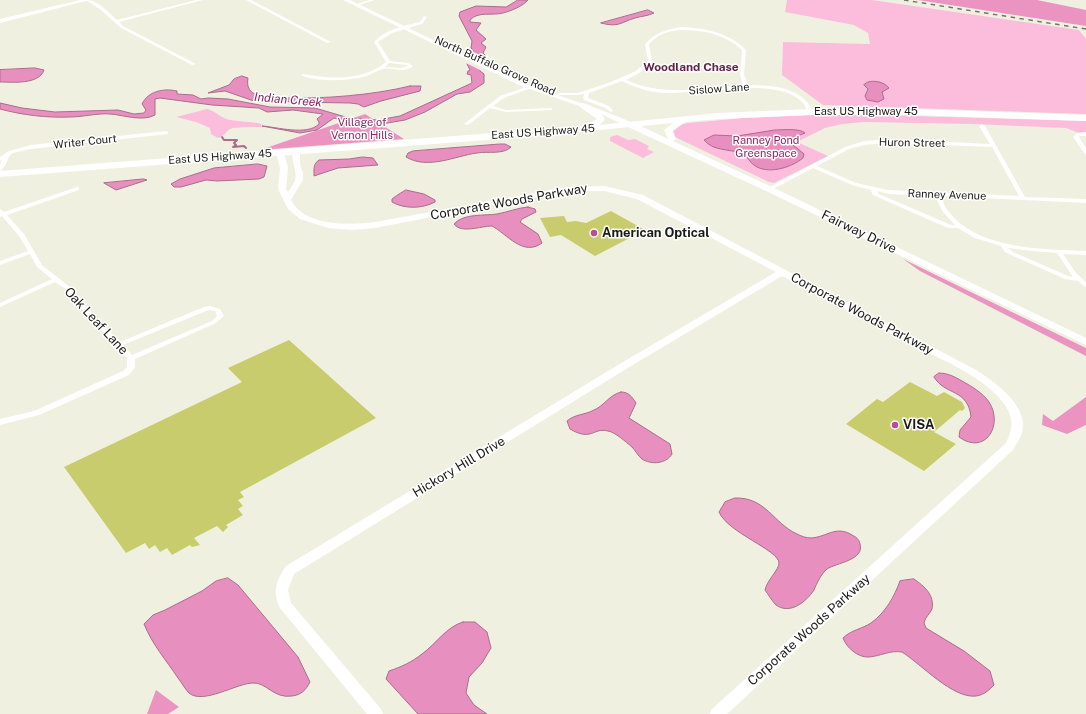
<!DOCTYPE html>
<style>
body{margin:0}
canvas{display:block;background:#eff0df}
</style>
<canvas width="1086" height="714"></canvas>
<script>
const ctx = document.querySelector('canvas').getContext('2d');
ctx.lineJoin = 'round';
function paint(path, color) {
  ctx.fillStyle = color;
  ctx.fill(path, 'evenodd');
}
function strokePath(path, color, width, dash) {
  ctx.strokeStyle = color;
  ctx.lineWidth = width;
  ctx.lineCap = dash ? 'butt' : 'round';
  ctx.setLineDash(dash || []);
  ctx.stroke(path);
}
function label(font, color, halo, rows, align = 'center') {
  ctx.font = font + ' "Public Sans",sans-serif';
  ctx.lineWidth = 3;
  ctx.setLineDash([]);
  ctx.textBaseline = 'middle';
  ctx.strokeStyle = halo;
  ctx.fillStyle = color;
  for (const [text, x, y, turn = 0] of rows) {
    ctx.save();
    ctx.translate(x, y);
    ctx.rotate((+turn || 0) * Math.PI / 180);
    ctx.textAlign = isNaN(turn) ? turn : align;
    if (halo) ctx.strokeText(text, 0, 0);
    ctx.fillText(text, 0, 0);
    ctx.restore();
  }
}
paint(new Path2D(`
 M787 0H872L1079 30 1086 39V114L823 105 782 75 783 42 870 44 868 33 854 25 785 12Z
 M207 109C216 111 220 118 230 120 240 122 251 121 261 124L262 127C256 127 234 127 230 129 225 132 225 136 218 138L211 134 210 128 196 122 176 117Z
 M815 115H882L1086 121V133H1079L1066 128 973 124 864 122 842 124 825 128 797 142 828 156 774 183 769 182 675 137 672 131 679 125 688 123 744 118Z
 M617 135 628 140 635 139 649 146 647 149 654 152 643 158 610 141V137Z`), '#fcbddd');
paint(new Path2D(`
 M918 0H1037L1086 10V26Z
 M365 114 404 139 260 150Z
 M903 259 1086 348V356L920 271Z
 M1086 397V425L1067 434 1042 425 1043 414 1053 421Z
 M156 690 179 707 168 714H147Z`), '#eb94c2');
const water = new Path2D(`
 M518 0H528C523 6 511 11 503 13 492 16 478 11 470 20V22L481 23 476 30 486 39 481 43 486 47 483 53 486 56H484L480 71 484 74V83L470 92 457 94 425 112 405 120 376 125H361L334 118 317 130 300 133 262 126C277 127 307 136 319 124V122L317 119 323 114 293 110 267 112 259 108 212 105 160 98 155 99V115C142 122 124 115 110 114 97 113 83 117 70 117 47 118 22 115 0 109V103L22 108 55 112 118 110 134 114 144 113 146 110 142 104C148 91 164 88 177 91V94L193 95 201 99 208 98 228 99 270 107 315 108 349 118 378 120 400 116 472 83 471 75 467 74 468 71 470 70 467 64 472 49 471 48 472 41 459 16 460 12 476 6 506 7Z
 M648 10 654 13C648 16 642 16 635 18 621 22 619 28 601 23Z
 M35 68 44 70C39 85 12 82 0 82V70Z
 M242 76 248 78C245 95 259 96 273 98L254 101 225 91 208 93 229 85 234 79Z
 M868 82C875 80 884 82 889 88L882 92 884 99 878 102 867 100 865 96 868 89 864 85Z
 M410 86H421L420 91 381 101 364 107 358 104 350 103 290 102 282 100 286 98C323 99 374 95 410 86Z
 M775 130C782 130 800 128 805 133L795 137 788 138 787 140 804 154 803 158C792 167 771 174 757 167 750 164 748 156 741 153 729 149 713 151 704 140L714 135 737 136Z
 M500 144H505L511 147C503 155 488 151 477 153 455 156 428 170 406 157L408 153 413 151Z
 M363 157 373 158 378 165 338 168 314 176C314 169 313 164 319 160L349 159Z
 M258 164 267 166 264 177 259 179 217 181 206 180 181 187H174L171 184 180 179 214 168Z
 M144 179 147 180 116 190 104 183Z
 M406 190 424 194 435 200V202C422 209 404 209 392 202V199L396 196Z
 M528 207 535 209 536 212 522 219 520 222 538 234 542 243C523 257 507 234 492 226 481 226 461 234 454 224 464 213 484 216 497 214 508 212 517 208 528 207Z
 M939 373C948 373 955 377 962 381 971 386 983 393 989 402 1004 425 985 456 959 437L960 430 971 417C968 388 945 396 934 377Z
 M621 392C629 392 632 397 636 403L629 418 670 444 672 454C666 464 651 465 642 459 638 456 635 450 632 447 626 442 615 432 608 431 593 427 592 442 570 429L567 421C575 414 585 415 594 410 604 406 609 395 621 392Z
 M735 498C766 497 773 523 797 534 801 536 806 538 811 538 827 537 836 525 852 535 856 537 859 539 860 544 865 560 836 563 827 569 821 574 817 583 814 590 806 602 790 615 776 605 772 601 768 594 765 590 767 580 779 570 779 563 779 550 728 533 719 512L725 502Z
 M228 578 238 585 298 657 310 682C306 690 301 695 292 696 274 699 266 682 253 683 237 683 203 705 189 693 185 689 182 683 178 678 166 660 152 644 144 624L153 615 165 610 202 591 216 581Z
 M914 579C924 586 935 595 932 609 930 614 925 617 924 623L926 628 964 651 990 671 994 685C989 690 984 695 976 696 953 699 921 664 902 652 890 650 881 656 869 657 858 658 846 647 843 638 851 630 862 629 871 623 886 612 894 597 900 581Z
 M463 622H475L487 632 491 648 482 663 469 677 466 693 474 705 487 714H418L386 679 389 671C401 667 412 662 422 654 437 643 446 627 463 622Z`);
paint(water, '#e790bf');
strokePath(water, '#aa6d8c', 1);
paint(new Path2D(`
 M469 50 486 58 482 70 484 72 466 63Z`), '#eff0df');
strokePath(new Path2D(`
 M222 137 224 140H237L234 143 236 145 233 147 244 146 246 148`), '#aa6d8c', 2);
paint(new Path2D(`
 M611 211 645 230 595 256 561 235 550 237 540 218 564 216 567 222 576 221 586 223Z
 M289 340 376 418 240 492 244 497 238 500 243 506 238 509 243 515 226 525 228 527 223 532 217 526 194 538 200 545 192 547 190 545 172 555 167 548 160 552 155 545 149 549 145 543 126 553 64 467 242 382 228 368Z
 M910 382 937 396 944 392 962 402 965 408 962 411 960 410 934 432 956 444 924 471 846 424 877 399 883 402Z`), '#c9cc6d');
paint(new Path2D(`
 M86 0C98 0 109 13 117 20L196 0H203L119 22 123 26 196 64 192 65 121 28 101 10Z
 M246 0H251L331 42 327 43Z
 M369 0H375L356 6 354 5Z
 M424 16 427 17 422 24 392 33 378 42 390 61 408 63 413 66C404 74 394 67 383 69 378 70 369 76 363 77 348 81 314 82 301 75L303 74C330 79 364 81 386 62L374 42C386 29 403 26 420 22ZM389 63 407 65 408 66 401 68 385 67Z
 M681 27C704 28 729 32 746 50L744 74 748 85C767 85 792 86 806 101 809 104 811 108 812 112L808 113C806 110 805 105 802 102 775 76 703 94 667 93 651 93 636 88 622 81L589 93 588 98 609 106 613 111 611 112 605 108 584 100 583 97 584 94 578 95H559L557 94 559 93H578L611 82 636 71 648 61 645 44C656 32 665 30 681 27ZM681 30C703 30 725 34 742 50L740 74 743 86C701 87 667 98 626 80L639 73 652 62 649 44C660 33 666 32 681 30Z
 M535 84H537V86L504 98 493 106 506 110 550 108H552V110L506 112 490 108 468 125 464 124 500 96Z
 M982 124 985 126 1025 197 1086 199V203L941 196C943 202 945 208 949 212 979 250 1043 249 1086 251V255L1063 254 1076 273 1086 282V287L1084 286 1078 281 1065 279 1009 254 1005 252 1001 246 975 238 958 228H948L875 196 872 194 871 190 852 185 813 168 771 190H767L766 189 845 147 864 141 889 139 990 144 979 126ZM889 143 992 147 1019 196 888 190 856 183 817 166 849 149 864 145ZM877 191 888 194 935 196 943 212 955 225H951L879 194ZM1008 248 1032 251 1057 253 1073 277 1068 276 1013 252Z
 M166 131 168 132V134L31 149 13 153 9 156C8 160 4 169 0 171V164L2 160 0 161V157L9 151 31 145Z
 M1086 132V136H1080L1079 137 1086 148V154L1084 153 1073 137 1077 133Z
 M77 187 79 188V190L7 215 24 234 42 265 71 288 87 308 120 342 204 307 210 306 220 309 224 316 216 323 135 359V367L129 375 39 415 0 425V419L34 411 123 371 127 367V358L83 310 67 290 55 282 0 307V303L52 279 37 267 30 254 0 265V261L28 251 19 236 2 216 0 217V209L4 212ZM210 310 215 311 217 316 212 321 132 355 123 345 206 311Z`), '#fff');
paint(new Path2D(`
 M80 0H90L0 23V19Z
 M343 0H350L525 84 601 110 634 123 772 187 1086 338V345L766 191 628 127 597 112 521 86Z
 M293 150H296L300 152V164L303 173V180L291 200C305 227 349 225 375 222L567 187 604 186 643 195 978 371C997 384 1032 408 1021 436 1019 441 1015 445 1013 450L727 714H710L712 709 1005 444C1013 431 1014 418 1005 405 983 375 943 361 911 344 868 321 825 298 782 276L631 366 294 574 288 590 291 603 381 709 383 714H367L280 608C272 592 276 581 286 566L623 362 776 272 637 199 604 191H567L375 228 353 230 328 228 300 219 288 209 278 189 280 168 276 153 280 151 284 153 288 168 286 189 288 192C290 189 293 184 295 181 298 171 290 161 293 150Z`), '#fff');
paint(new Path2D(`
 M580 103C588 102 603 112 605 120L599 125 718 113 810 109 882 108 1086 115V121L882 114 810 115 718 119 685 122 673 131 676 139 672 142 669 141 664 130 673 123 526 137 0 177V171L584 126 597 119 580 107 579 105Z`), '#fff');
strokePath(new Path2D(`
 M904 0 1086 29`), '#75766c', 1.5, [4.5, 4.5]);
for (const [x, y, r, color] of [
 [594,233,4,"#c54692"],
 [895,425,4,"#c54692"]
]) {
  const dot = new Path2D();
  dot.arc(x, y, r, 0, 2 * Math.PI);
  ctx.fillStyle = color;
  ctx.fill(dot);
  strokePath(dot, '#fff', 1.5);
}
label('11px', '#1a1b15', '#fff', [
 ["North Buffalo Grove Road",495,66,24],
 ["Sislow Lane",719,89,-4],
 ["East US Highway 45",866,112],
 ["East US Highway 45",543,132,-4],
 ["Writer Court",85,142,-6],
 ["Huron Street",912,143,1],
 ["East US Highway 45",220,157,-4],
 ["Ranney Avenue",947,195,2]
]);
label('11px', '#8b2765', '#fff', [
 ["Village of",362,123],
 ["Vernon Hills",362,136],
 ["Ranney Pond",766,141],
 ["Greenspace",766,154]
]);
label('bold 12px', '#612347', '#fff', [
 ["Woodland Chase",691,67]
]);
label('italic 12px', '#85215f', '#fff', [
 ["Indian Creek",288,100,5]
]);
label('13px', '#1a1b15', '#fff', [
 ["Corporate Woods Parkway",509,202,-10],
 ["Fairway Drive",859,232,26],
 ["Corporate Woods Parkway",862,314,28],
 ["Oak Leaf Lane",96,321,47],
 ["Hickory Hill Drive",459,467,-31],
 ["Corporate Woods Parkway",809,630,-42]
]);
label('bold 13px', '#1a1b15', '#fff', [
 ["American Optical",602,233],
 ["VISA",903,425]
], 'left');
</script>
